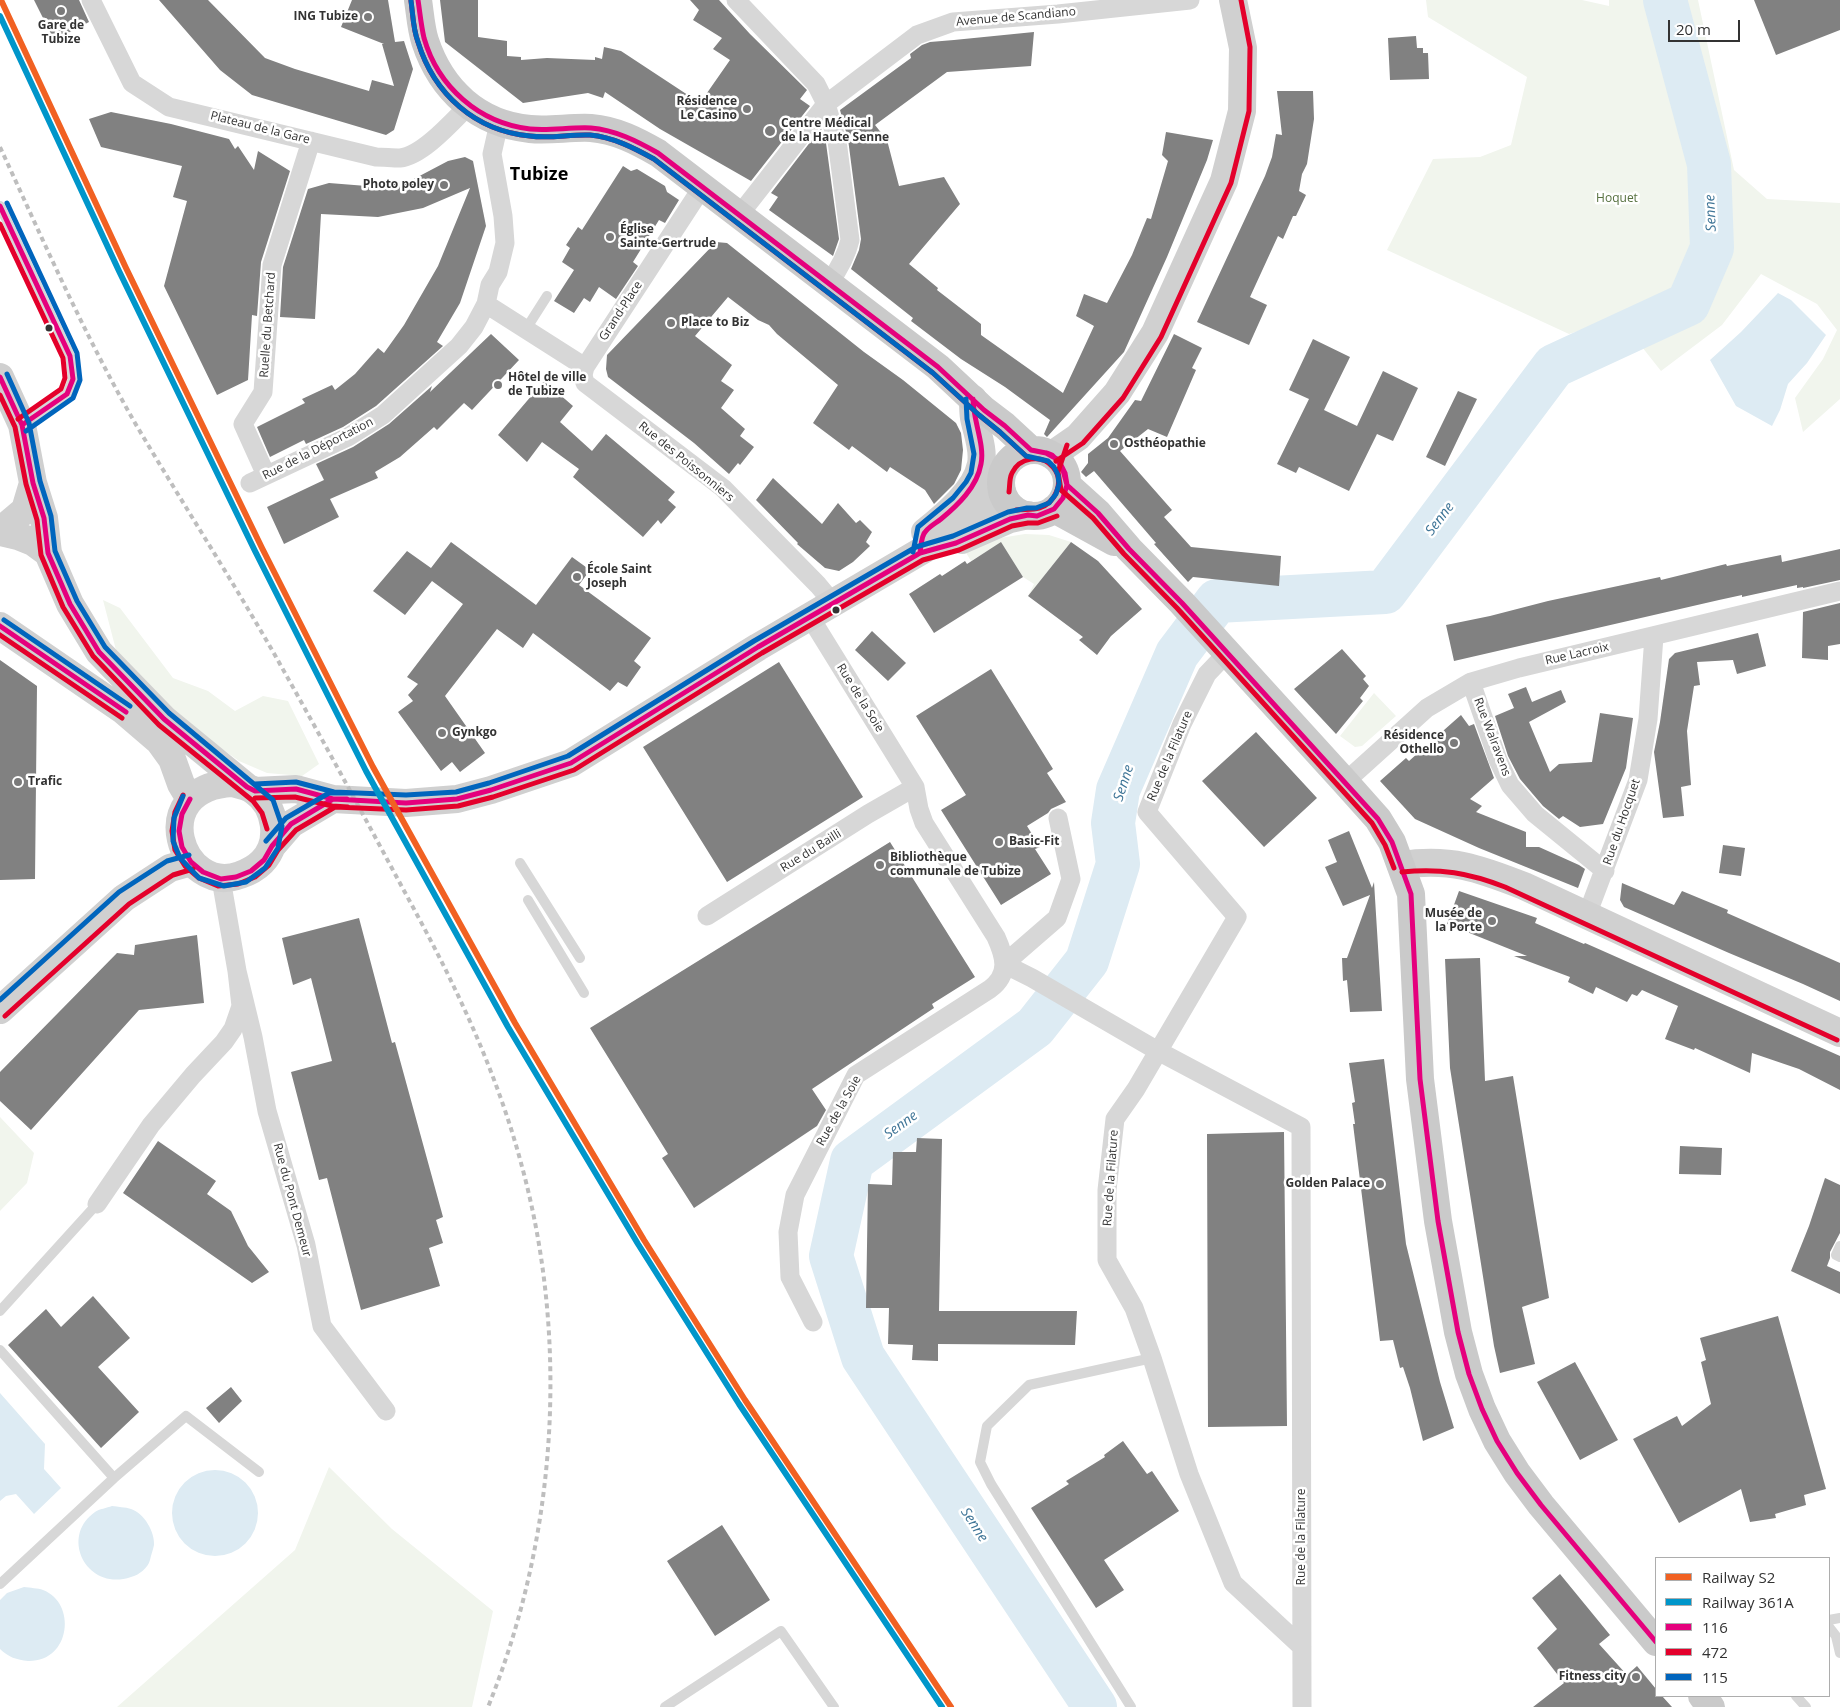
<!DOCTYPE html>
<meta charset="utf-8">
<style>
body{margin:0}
#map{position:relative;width:1840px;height:1707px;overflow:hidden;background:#fff;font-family:"Open Sans",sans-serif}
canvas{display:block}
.legend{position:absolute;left:1655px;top:1557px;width:175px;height:140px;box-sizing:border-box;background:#fff;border:1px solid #adadad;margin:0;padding:6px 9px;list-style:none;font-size:15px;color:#333}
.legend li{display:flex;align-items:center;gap:10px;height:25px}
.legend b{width:25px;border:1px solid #adadad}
.scale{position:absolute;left:1668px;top:20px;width:72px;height:22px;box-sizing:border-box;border:2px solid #333;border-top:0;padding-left:6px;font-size:15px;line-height:18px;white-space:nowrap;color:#333;-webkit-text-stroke:4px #fff;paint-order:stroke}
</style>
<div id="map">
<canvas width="1840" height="1707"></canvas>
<ul class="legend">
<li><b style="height:6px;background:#f16122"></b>Railway S2</li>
<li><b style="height:6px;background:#0096ca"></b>Railway 361A</li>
<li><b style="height:6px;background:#e5007d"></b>116</li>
<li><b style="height:6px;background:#e4002b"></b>472</li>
<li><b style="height:6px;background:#0065bd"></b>115</li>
</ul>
<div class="scale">20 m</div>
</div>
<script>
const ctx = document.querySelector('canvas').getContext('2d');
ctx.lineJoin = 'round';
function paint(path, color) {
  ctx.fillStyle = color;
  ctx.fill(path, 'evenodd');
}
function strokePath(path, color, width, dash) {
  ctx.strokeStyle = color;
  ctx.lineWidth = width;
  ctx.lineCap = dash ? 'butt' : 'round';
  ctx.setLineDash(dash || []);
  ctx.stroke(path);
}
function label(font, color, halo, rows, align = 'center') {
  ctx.font = font + ' "Open Sans",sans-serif';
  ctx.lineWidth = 5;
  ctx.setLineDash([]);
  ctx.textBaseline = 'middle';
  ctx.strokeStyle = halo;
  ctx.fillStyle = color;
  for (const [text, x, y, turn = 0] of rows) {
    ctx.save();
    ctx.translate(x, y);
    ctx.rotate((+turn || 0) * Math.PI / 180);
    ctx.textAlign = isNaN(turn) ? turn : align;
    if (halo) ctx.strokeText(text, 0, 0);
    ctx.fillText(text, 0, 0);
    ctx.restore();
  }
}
paint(new Path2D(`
 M1426 0H1582L1609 6V0H1698L1734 170 1767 199 1840 203V399L1803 432 1795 398 1823 359 1837 330 1817 304 1761 274 1722 325 1661 371 1619 318 1569 334 1387 250 1433 159 1480 157 1511 145 1527 77 1428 17Z
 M1025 534 1049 535 1071 542 1028 596 1034 584 1023 577 1001 543 971 561 965 551 1000 538Z
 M103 600 120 608 173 678 208 691 235 711 263 696 288 701 319 764 302 776 267 773 239 761 154 700 117 654Z
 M1374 693 1396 716 1362 746 1355 747 1340 736Z
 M0 1117 34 1153 27 1183 0 1211Z
 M329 1467 392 1529 493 1611 472 1707H117L295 1550Z`), '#f1f5ed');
paint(new Path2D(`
 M1778 293 1791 300 1826 335 1807 363 1788 384 1780 410 1772 426 1736 406 1710 360 1741 332Z
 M0 1393 45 1444 44 1469 61 1488 34 1514 16 1494 6 1496 0 1501Z
 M172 1513a43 43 0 1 1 86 0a43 43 0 1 1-86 0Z
 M112 1506C118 1507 125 1507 131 1509 144 1513 155 1532 154 1545 153 1550 151 1555 150 1560 148 1568 139 1575 131 1577 87 1592 59 1537 95 1512 99 1509 107 1508 112 1506Z
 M24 1587C30 1588 38 1588 43 1590 77 1603 71 1662 28 1661 17 1660 8 1657 0 1649V1600L7 1593Z`), '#ddebf3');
strokePath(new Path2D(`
 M1095 1707 863 1357 831 1256 852 1161 1035 1027 1087 961 1118 864 1113 823 1118 790 1177 654 1217 601 1385 592 1554 366 1688 304 1712 248 1709 164 1665 0`), '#ddebf3', 44);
paint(new Path2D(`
 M34 0H79L89 22 54 40Z
 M159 0H208L265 58 295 69 369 91 372 80 394 86 382 44H384L341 27 352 0H388L395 42 404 41 413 69 394 130 386 135 252 95 220 70Z
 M440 0H478V37L507 41V56L521 57V60L547 58 595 60V57L602 59 604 47 621 51 700 103 730 60 713 49 722 38 693 20 699 10 690 0H719L750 34 807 90 800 99 810 106 751 181 660 129 605 92 603 98 588 93 523 103 445 42Z
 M1754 0H1840V30L1776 55Z
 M1034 32 1031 66 947 72 875 125 887 140 899 186 944 177 960 204 909 264 938 288 937 290 981 324V335L1063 393 1094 326 1076 316 1084 294 1107 303 1132 255 1147 218 1151 219 1168 161 1162 155 1166 132 1213 140 1207 160 1167 257 1124 352 1047 437 1044 434 1050 420 1005 387 961 359 911 321 913 318 851 269 859 250 861 239 848 139 840 110 911 58 910 54 922 45 930 42 954 40Z
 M1416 36 1417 48H1423V53H1428L1429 79 1390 80 1388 38Z
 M1277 91H1313L1314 119 1307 164 1302 174 1299 191 1306 195 1296 216H1293L1283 239 1278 236 1250 297 1267 305 1249 345 1197 322 1265 176 1272 157 1276 134 1282 135Z
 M111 112 171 124 229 139 235 149 238 146 254 170 258 151 290 171 261 262 257 316 252 315 248 380 217 395 164 286 187 201 173 197 182 166 101 147 89 119Z
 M821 128 826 143 839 239 833 256 769 210 778 197 771 193Z
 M465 157 473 161 486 226 460 303 437 342 443 346 376 406 343 427 306 444 304 440 270 457 257 427 305 403 302 399 332 385 335 390 355 374 378 348 384 353 404 325 438 266 470 188 423 208 378 217 321 214 315 319 280 317 283 267 308 189 329 183 379 187 410 181 448 161Z
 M623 166 631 171 637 169 665 186 667 192 679 200 665 223 659 220 633 262 638 266 616 299 599 287 590 302 584 298 574 313 554 301 574 270 562 262 570 248 566 245 578 227 582 230Z
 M716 242 727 243 864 352 903 380 956 423 961 433 963 450 961 470 954 484 934 504 925 490 890 467 887 472 852 446 849 450 813 423 838 385 777 334 769 325 758 320 728 297 695 336 732 365 721 381 734 390 721 408 745 429 740 436 754 447 740 465 738 463 729 474 694 443 608 377 606 369 607 355Z
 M491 334 519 360 472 410 464 403 437 430 434 427 400 457 375 472 378 478 330 499 339 517 284 544 267 507 324 480 316 464 353 447 389 424 432 386 430 392Z
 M1174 334 1202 348 1192 368 1196 370 1167 437 1148 429 1120 451 1172 510 1164 517 1191 547 1281 556 1279 586 1193 577 1188 582 1154 544 1156 543 1094 471 1086 477 1081 472 1088 463V454L1108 438 1135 400 1141 401Z
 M1313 339 1350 357 1324 410 1357 426 1383 371 1418 388 1393 441 1377 434 1349 491 1299 467 1296 473 1277 464 1309 399 1289 390Z
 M544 381 573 406 560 422 592 451 606 434 675 492 668 500 676 507 661 524 658 520 643 537 573 477 579 469 542 442 527 462 498 435Z
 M1458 391 1477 399 1445 466 1426 457Z
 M773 478 822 524 838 503 856 523 860 520 872 532 866 542 870 546 853 562 839 571 825 568 797 544 798 543 756 500Z
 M451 542 536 605 572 557 590 570 579 585 651 638 634 661 641 667 627 687 618 682 610 691 533 633 523 648 497 629 445 696 485 753 460 772 452 762 441 771 398 712 413 701 408 695 418 684 407 677 463 604 432 581 405 615 373 591 407 551 431 568Z
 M1001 542 1023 577 934 633 909 594 940 574 942 576 965 561 967 564Z
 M1071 542 1098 561 1142 609 1111 636 1097 655 1079 640 1083 637 1028 596Z
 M1840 549V580L1803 588V587L1797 588V585L1742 597V595L1719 600 1454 661 1446 625 1490 616 1548 601 1660 577 1661 580 1726 564 1727 566 1781 555 1782 562Z
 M1840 603V644L1828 646V660L1802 658 1803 612Z
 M872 631 906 663 888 681 855 650Z
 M1758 633 1766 666 1737 674 1733 660 1697 662 1700 685 1694 686 1687 731 1691 785 1681 787 1684 816 1663 818 1654 752 1660 722 1669 659 1675 653Z
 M1342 649 1366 676 1363 679 1369 686 1360 698 1363 701 1336 734 1294 689Z
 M0 660 37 686 35 879 0 880Z
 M779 662 863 797 727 882 643 747Z
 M991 669 1053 769 1047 773 1066 802 1051 809 1048 813 1027 826 1040 847 1035 849 1051 874 1001 905 941 810 966 795 916 716Z
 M1526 687 1532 702 1561 690 1566 702 1529 722 1550 772 1559 764 1592 762 1600 713 1633 718 1626 768 1603 824 1580 827 1563 816 1559 819 1543 806 1520 779 1508 756 1495 716 1514 708 1508 694Z
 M1461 715 1469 726 1474 724 1494 778 1470 799 1482 806 1476 812 1526 832V847H1539L1579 865 1585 869 1578 888 1479 848 1415 819 1380 781 1406 758 1409 761Z
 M1256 732 1317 798 1264 847 1202 781Z
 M1349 831 1372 888 1374 882 1382 1011 1350 1012 1347 980 1343 981 1342 958H1347L1370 895 1343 906 1325 867 1337 862 1328 840Z
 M890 842 975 977 932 1004 934 1008 812 1089 826 1110 817 1126 694 1208 662 1158 668 1154 590 1028Z
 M1723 845 1745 848 1741 876 1719 873Z
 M1622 883 1674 905 1682 891 1728 910 1727 913 1840 963V1001L1803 984 1729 953 1624 907 1620 900Z
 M1459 891 1537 918 1535 923 1584 944 1585 943 1840 1056V1090L1799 1069 1752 1053 1750 1073 1695 1048 1694 1050 1665 1039 1678 1006 1642 990 1637 996 1632 994 1627 1002 1596 987 1593 994 1568 982 1570 977 1514 956H1527L1447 924Z
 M359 918 392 1043 395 1042 443 1217 436 1220 443 1243 429 1248 440 1286 361 1310 327 1178 319 1180 291 1072 332 1061 311 978 293 985 282 938Z
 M197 935 204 1003 139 1010 31 1130 0 1101V1072L117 953 134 955 135 945Z
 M1480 958 1485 1081 1513 1076 1549 1298 1522 1307 1535 1364 1500 1373 1494 1346 1450 1068 1445 959Z
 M1384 1059 1406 1244 1440 1382 1454 1428 1423 1441 1410 1388 1403 1367 1400 1368 1393 1340 1380 1341 1353 1124H1355L1352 1103 1355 1102 1349 1063Z
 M1284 1132 1287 1426 1208 1427 1207 1134Z
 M917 1138 942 1139 939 1311H1077L1075 1345 938 1344V1361L912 1360 913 1345 888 1344 889 1308H866L868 1184 892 1185 893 1152H916Z
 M158 1141 216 1181 207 1194 231 1211 248 1246 269 1272 252 1283 123 1193Z
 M1680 1146 1722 1148 1721 1175 1679 1174Z
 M1825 1178 1840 1185V1233L1830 1252V1258L1827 1266 1840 1272V1294L1791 1271 1809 1226Z
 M93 1296 130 1338 98 1367 139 1412 101 1448 8 1345 46 1309 61 1327Z
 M1778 1316 1826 1489 1804 1495 1806 1505 1775 1514 1776 1518 1750 1522 1741 1489 1679 1523 1633 1439 1677 1416 1682 1426 1711 1404 1701 1362 1706 1360 1700 1338Z
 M1575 1362 1618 1440 1580 1460 1537 1382Z
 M231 1387 242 1401 219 1423 206 1408Z
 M1123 1441 1147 1474 1152 1471 1179 1511 1104 1560 1124 1590 1096 1608 1031 1508 1069 1484 1066 1481 1105 1457 1104 1455Z
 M722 1525 770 1600 715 1636 667 1561Z
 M1560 1574 1610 1635 1599 1644 1627 1675 1637 1666 1656 1689V1696H1662L1672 1707H1533L1564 1683 1537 1648 1557 1629 1532 1598Z`), '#818181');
strokePath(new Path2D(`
 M0 206 70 356 73 379 67 394 23 424
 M526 329 547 296
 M520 863 580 958
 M528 900 584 993
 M1840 1246 1836 1255 1840 1257
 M0 1311 97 1204
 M0 1350 114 1478
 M0 1584 114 1478 186 1416 259 1472
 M1829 1620 1840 1618
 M1829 1627 1836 1636 1840 1653
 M1796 1696 1806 1707
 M665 1707 781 1631 834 1707
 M1131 1707 991 1484 980 1462 987 1426 1029 1385 1152 1358`), '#d7d7d7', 10);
strokePath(new Path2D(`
 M91 0 132 83 169 107 376 157C384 157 392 158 400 158 422 156 452 122 468 106
 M736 0 816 84 826 104 837 141 850 240C846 257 839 269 829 283
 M499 123 492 154 503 216 505 243 498 272 490 285 486 304 585 367
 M703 186 585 367 583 375 585 383 723 488 818 585 833 603
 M740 214 826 104 917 35 953 22 1058 14 1190 0
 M266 475 243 424 263 392 272 265 311 141
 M250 483 348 437 383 415 459 346 474 327 486 304
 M810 617 915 787 919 809 924 823 996 937C1005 957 1010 974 990 989L856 1075 795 1195 788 1232 790 1277 813 1322
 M1227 653 1207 674 1182 724 1147 812 1237 917 1136 1089 1115 1119 1107 1190V1260L1134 1308 1152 1358 1189 1474 1233 1583 1302 1647
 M1471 682 1498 760 1510 785 1535 814 1605 871
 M1345 782 1427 708 1471 682 1519 668 1840 591
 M1058 818 1071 879 1057 918 1004 964 1032 978 1158 1051 1301 1127 1302 1707
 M1587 915 1638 780 1648 719 1654 636
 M707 916 868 814 915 787
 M237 971 253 1037 267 1111 306 1245 322 1326 386 1411
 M97 1204 151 1125 193 1075 224 1042 233 1029 241 1006 237 971 221 879`), '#d7d7d7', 19);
strokePath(new Path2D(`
 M0 377 22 425 33 483 44 518 48 553
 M1052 455 1078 437 1117 393 1155 333 1224 181 1242 111 1243 48 1233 0
 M0 531 25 510 33 483
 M0 532 18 536 33 542 48 553 70 604 99 652 164 719 247 787
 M925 532C945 516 976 491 981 464 984 449 977 433 974 418 973 412 973 405 973 399
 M962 540 1010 519 1028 515
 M0 626 124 711 159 741 172 759 181 784 190 799
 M232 783C240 785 247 786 254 791 276 806 282 842 262 862 256 868 249 872 240 875 181 897 144 788 232 783Z
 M255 791 296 789 333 799 406 803 457 799 491 790 571 763 758 647 952 533 978 515 1002 492
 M272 846 291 824 333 799
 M1401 865C1451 858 1478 868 1524 886L1840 1033
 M0 1010 124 898 170 868 191 862`), '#d0d0d0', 28);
strokePath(new Path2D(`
 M418 0C420 13 421 29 425 41 441 90 478 124 530 129 550 131 570 127 591 128 616 130 637 141 658 153L938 367 984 410 1005 426 1031 450
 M1001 483a33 33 0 1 1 66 0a33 33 0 1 1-66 0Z
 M1067 485 1098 513 1129 549 1182 603 1345 782 1378 819 1392 842 1411 894 1420 1079 1438 1221 1458 1332 1469 1374 1482 1409 1497 1441 1517 1473 1541 1505 1656 1642
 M1054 509 1114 542
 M1702 1696 1711 1707`), '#cacaca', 28);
strokePath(new Path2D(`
 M0 147C43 240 84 334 135 423 181 501 231 578 276 657 316 728 356 801 395 874 415 911 436 949 454 987 481 1043 505 1103 521 1163 570 1340 557 1537 488 1707`), '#bebebe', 4, [5, 4]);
strokePath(new Path2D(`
 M418 0C420 13 421 25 424 38 438 87 479 123 530 129 550 131 570 127 591 128 615 130 637 141 658 153L938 367 984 410 1005 426 1031 450 1046 453 1057 459 1063 470 1067 485 1098 513 1129 549 1182 603 1378 819 1392 842 1411 894 1420 1079 1438 1221 1458 1332 1469 1374 1482 1409 1497 1441 1517 1473 1541 1505 1656 1642
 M0 206 70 356 73 379 67 394 22 425
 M0 377 22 425 33 483 44 518 48 553 70 604 99 652 164 719 247 787 255 791
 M920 553C921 547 921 535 926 531 930 526 936 523 941 519 958 505 977 487 981 464 985 445 973 420 973 399
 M0 626 126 712
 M255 791 296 789 333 799H347
 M190 799 182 814 179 831 182 847 191 862 203 872 221 879 236 877 251 871 264 860 272 846 291 824 333 799 406 803 457 799 491 790 571 763 758 647 920 553 956 543 1010 519 1028 515 1037 516 1054 509 1063 498 1067 485 1065 473 1060 463 1052 455 1047 453`), '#e5007d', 5);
strokePath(new Path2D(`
 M411 1C413 15 413 29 418 42 434 94 475 131 530 136 550 139 570 134 590 135 613 137 634 148 654 159L933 373 979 415 1000 432 1026 456
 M0 224 63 358 65 378 61 389 18 419
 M0 395 15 427 26 484 37 520 41 555 63 607 93 656 159 725 253 801 262 813 267 829
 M1067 445 1058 472 1061 490 1093 518 1124 554 1177 608 1372 823 1385 845 1394 868
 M1056 461 1083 443 1123 398 1161 337 1231 183 1249 111 1250 47 1241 0
 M1009 492C1010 486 1009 479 1012 473 1019 458 1041 453 1053 467 1065 481 1056 503 1039 508 1032 510 1024 509 1016 510
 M0 635 122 718
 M183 795 175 812 172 831 175 850 185 866 199 878 218 886 238 884 255 877 269 865 278 850 296 830 335 807 406 810 458 806 493 797 574 770 762 653 923 560 959 550 1012 526 1028 523H1038L1057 516
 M255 798 295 797 332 806 348 807
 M1402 872C1440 868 1469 873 1505 887L1837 1040
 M5 1016 129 904 173 875 193 869`), '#e4002b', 5);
strokePath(new Path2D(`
 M7 203 77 353 80 380 73 398 26 431
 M7 374 29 423 40 481 51 516 55 551 77 601 105 647 169 713 273 800 282 826 278 848 265 868 246 882 224 886 199 878 180 858 173 841 174 818 183 796
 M913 552 918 527 953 498 966 482 971 473 974 454 967 419 966 399
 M4 620 130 706
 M255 784 296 782 334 792 406 795 456 792 489 783 568 756 754 641 916 547 953 536 1008 512 1027 508H1036L1049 503 1056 494 1059 484 1058 475 1054 467 1048 461 1026 456 1000 432 979 415 933 373 654 159C634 148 613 137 590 135 570 134 550 139 530 136 475 131 434 94 418 42 413 29 413 15 411 1
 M266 841 286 818 329 793H357
 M0 1000 119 892 167 861 189 855`), '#0065bd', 5);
strokePath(new Path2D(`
 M1 0 126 268 262 548 373 767 515 1023 644 1240 745 1400 951 1707`), '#f16122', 6);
strokePath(new Path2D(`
 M0 16 119 271 255 551 366 771 508 1027 638 1244 739 1404 942 1707`), '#0096ca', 6);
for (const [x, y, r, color] of [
 [61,11,5,"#7a7a7a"],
 [368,17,5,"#7a7a7a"],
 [747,109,5,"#7a7a7a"],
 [770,131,6,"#7a7a7a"],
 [444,185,5,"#7a7a7a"],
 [610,237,5,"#7a7a7a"],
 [671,323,5,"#7a7a7a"],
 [49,328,4.5,"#333"],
 [498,385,5,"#7a7a7a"],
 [1114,444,5,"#7a7a7a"],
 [577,577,5,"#7a7a7a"],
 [836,610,4.5,"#333"],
 [442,733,5,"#7a7a7a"],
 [1454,743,5,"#7a7a7a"],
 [18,782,5,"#7a7a7a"],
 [999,842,5,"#7a7a7a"],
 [880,865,5,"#7a7a7a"],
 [1492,921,5,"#7a7a7a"],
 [1380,1184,5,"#7a7a7a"],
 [1636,1677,5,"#7a7a7a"]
]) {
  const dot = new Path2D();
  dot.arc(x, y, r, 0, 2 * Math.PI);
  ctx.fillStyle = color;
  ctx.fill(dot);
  strokePath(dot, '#fff', 2);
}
label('bold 12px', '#333', '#fff', [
 ["ING Tubize",358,17,"right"],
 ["Gare de",61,26,"center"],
 ["Tubize",61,40,"center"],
 ["Résidence",737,102,"right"],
 ["Le Casino",737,116,"right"],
 ["Centre Médical",781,124],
 ["de la Haute Senne",781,138],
 ["Photo poley",434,185,"right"],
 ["Église",620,230],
 ["Sainte-Gertrude",620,244],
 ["Place to Biz",681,323],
 ["Hôtel de ville",508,378],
 ["de Tubize",508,392],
 ["Osthéopathie",1124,444],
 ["École Saint",587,570],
 ["Joseph",587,584],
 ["Gynkgo",452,733],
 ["Résidence",1444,736,"right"],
 ["Othello",1444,750,"right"],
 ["Trafic",28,782],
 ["Basic-Fit",1009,842],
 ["Bibliothèque",890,858],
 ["communale de Tubize",890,872],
 ["Musée de",1482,914,"right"],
 ["la Porte",1482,928,"right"],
 ["Golden Palace",1370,1184,"right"],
 ["Fitness city",1626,1677,"right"]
], 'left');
label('12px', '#333', '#fff', [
 ["Avenue de Scandiano",1016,17,-5],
 ["Plateau de la Gare",260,128,14],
 ["Grand-Place",621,311,-57],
 ["Ruelle du Betchard",268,325,-86],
 ["Rue de la Déportation",318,449,-27],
 ["Rue des Poissonniers",686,462,39],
 ["Rue Lacroix",1577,654,-13],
 ["Rue de la Soie",860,698,58],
 ["Rue Walravens",1492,737,69],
 ["Rue de la Filature",1170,756,-67],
 ["Rue du Hocquet",1622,822,-71],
 ["Rue du Bailli",811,851,-32],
 ["Rue de la Soie",839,1111,-61],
 ["Rue de la Filature",1111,1178,-86],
 ["Rue du Pont Demeur",292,1200,75],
 ["Rue de la Filature",1302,1537,-90]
]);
label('12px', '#56703f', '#fff', [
 ["Hoquet",1617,199]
]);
label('italic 14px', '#3f7597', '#fff', [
 ["Senne",1711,213,-92],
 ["Senne",1440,519,-53],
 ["Senne",1124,783,-72],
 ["Senne",901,1125,-36],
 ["Senne",974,1525,57]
]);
label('bold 18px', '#000', '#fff', [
 ["Tubize",539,175]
]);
</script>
